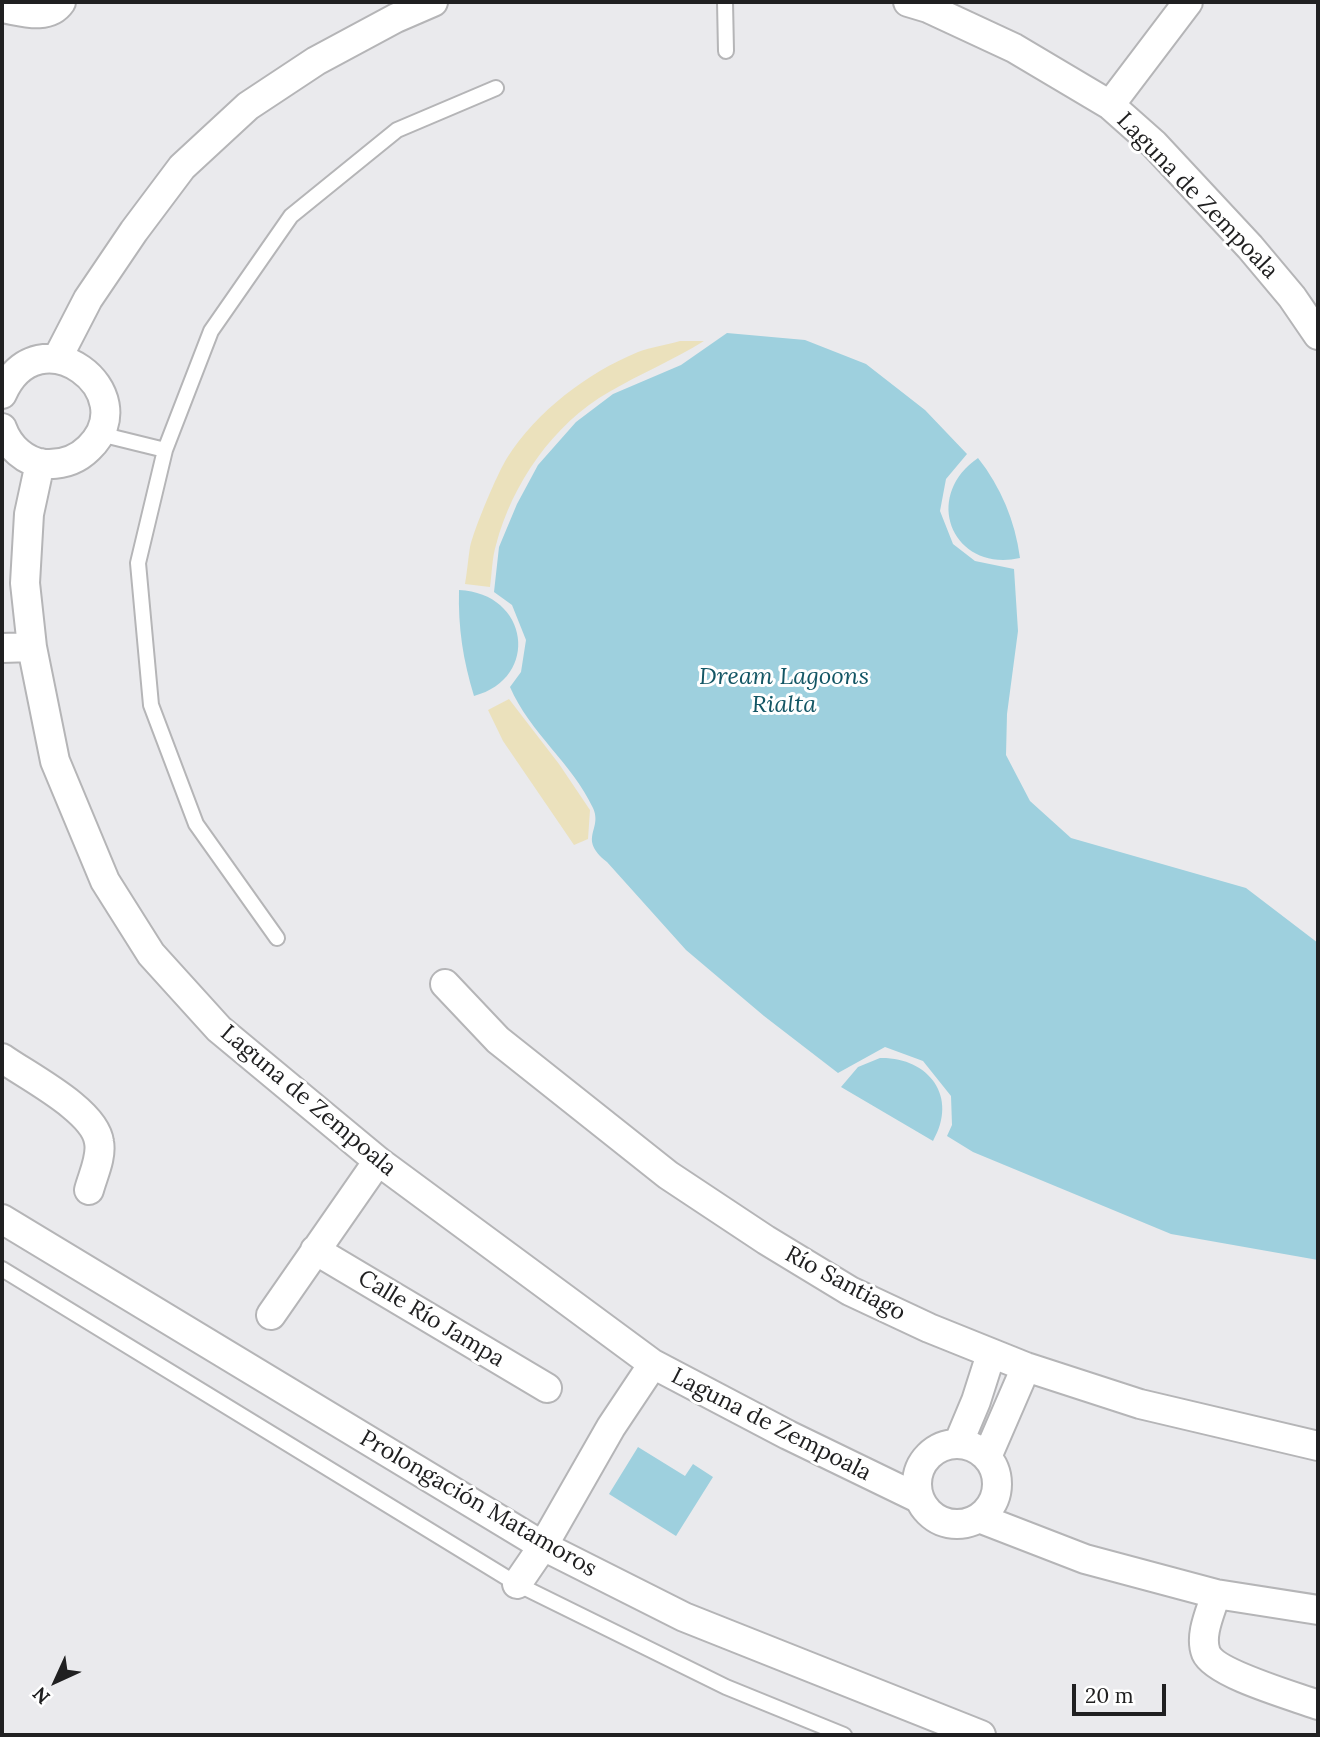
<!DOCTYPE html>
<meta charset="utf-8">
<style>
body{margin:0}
#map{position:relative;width:1320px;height:1737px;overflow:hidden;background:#eaeaed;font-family:Lora,serif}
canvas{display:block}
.frame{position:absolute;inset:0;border:4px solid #202021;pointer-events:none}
.north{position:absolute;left:21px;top:1646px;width:70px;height:70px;-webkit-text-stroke:5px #fff;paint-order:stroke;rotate:225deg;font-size:19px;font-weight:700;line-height:28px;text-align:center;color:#202021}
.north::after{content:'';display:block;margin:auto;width:24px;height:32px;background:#202021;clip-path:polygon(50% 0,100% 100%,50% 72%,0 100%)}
.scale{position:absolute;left:1072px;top:1684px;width:94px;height:32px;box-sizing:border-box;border:4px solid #202021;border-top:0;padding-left:9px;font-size:21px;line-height:24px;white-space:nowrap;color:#202021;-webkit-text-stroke:5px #fff;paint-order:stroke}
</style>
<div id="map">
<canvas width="1320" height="1737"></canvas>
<div class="frame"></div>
<div class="north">N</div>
<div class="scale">20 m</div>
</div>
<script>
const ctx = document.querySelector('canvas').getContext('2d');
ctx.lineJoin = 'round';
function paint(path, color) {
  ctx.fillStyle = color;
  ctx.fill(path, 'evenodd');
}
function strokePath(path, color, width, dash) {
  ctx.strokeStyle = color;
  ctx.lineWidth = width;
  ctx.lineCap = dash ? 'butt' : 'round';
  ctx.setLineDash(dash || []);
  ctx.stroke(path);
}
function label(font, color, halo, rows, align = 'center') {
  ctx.font = font + ' Lora,serif';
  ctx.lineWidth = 6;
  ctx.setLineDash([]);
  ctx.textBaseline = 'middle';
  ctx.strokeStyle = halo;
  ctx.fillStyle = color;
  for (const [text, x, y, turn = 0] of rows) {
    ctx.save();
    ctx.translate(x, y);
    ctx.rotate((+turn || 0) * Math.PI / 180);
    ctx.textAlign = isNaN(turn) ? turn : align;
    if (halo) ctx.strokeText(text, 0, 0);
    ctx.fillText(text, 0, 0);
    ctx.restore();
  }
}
paint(new Path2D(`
 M680 341H704C673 360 640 374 609 392 553 424 512 484 496 545 492 558 492 573 490 587L465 584C467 572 468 560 470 547 474 529 497 474 507 458 537 411 587 373 638 352 651 347 666 345 680 341Z
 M509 699 559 764 590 810 588 839 574 845 503 741 488 710Z`), '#ebe1bc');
paint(new Path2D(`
 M727 333 805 340 866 364 925 410 967 454 946 479 940 511 953 544 975 561 1014 569 1018 631 1007 714 1006 755 1030 801 1071 838 1246 888 1318 943V1260L1171 1234 973 1152 947 1136 952 1125 951 1096 923 1061 885 1047 838 1073 764 1016 686 950 607 862C577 838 603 830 593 808 572 763 530 733 510 687L521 672 526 640 512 605 494 592 499 547 517 504 538 465 576 422 613 394 681 365Z
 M978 458C1001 487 1015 521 1020 558 953 573 921 497 978 458Z
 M459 590C529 593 541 678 474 696 463 660 458 628 459 590Z
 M880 1058C928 1057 959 1096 933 1141L841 1087 858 1067Z
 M638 1447 685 1476 693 1464 713 1477 676 1536 609 1494Z`), '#9ed0de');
const lane = new Path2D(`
 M725 2 726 51
 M100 434 165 450 211 331 291 216 397 130 496 88
 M165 450 138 563 151 705 196 824 277 938
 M2 1269 517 1584 726 1687 844 1735`);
const street = new Path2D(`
 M908 2 928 8 1014 48 1110 105 1154 144 1250 247 1292 297 1318 335
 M2 8C21 11 48 21 61 2
 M1110 105 1188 2
 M57 359 88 299 134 231 182 167 248 106 316 61 396 18 433 2
 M2 394C39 311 146 393 89 448 77 460 62 465 45 464 25 462 9 447 2 428
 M40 463 29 514 25 583 32 647 55 761 105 881 151 954 219 1029 378 1161 653 1364 788 1435 920 1499
 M2 648 32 647
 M445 984 498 1040 668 1175 766 1240 850 1291 929 1328 1026 1367 1140 1404 1318 1446
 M2 1058C27 1076 95 1110 99 1142 102 1157 93 1175 89 1190
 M2 1219 543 1546 684 1617 981 1735
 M315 1250 547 1388
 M271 1315 378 1161
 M958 1444 976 1401 991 1354
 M917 1484a40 40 0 1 1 80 0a40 40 0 1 1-80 0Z
 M987 1457 1026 1367
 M979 1518 1085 1559 1216 1594 1318 1610
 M517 1584 543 1546 611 1427 653 1364
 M1216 1594C1211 1611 1199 1635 1206 1653 1215 1674 1294 1696 1318 1705`);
strokePath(lane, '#b5b5b7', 18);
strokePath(street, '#b5b5b7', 32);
strokePath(lane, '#fff', 14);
strokePath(street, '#fff', 28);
label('23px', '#202021', '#fff', [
 ["Laguna de Zempoala",1197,196,46],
 ["Laguna de Zempoala",308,1101,40],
 ["Río Santiago",845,1284,28],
 ["Calle Río Jampa",431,1319,31],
 ["Laguna de Zempoala",771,1425,27],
 ["Prolongación Matamoros",478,1504,30]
]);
label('italic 24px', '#135665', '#fff', [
 ["Dream Lagoons",784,677],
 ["Rialta",784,705]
]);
</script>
